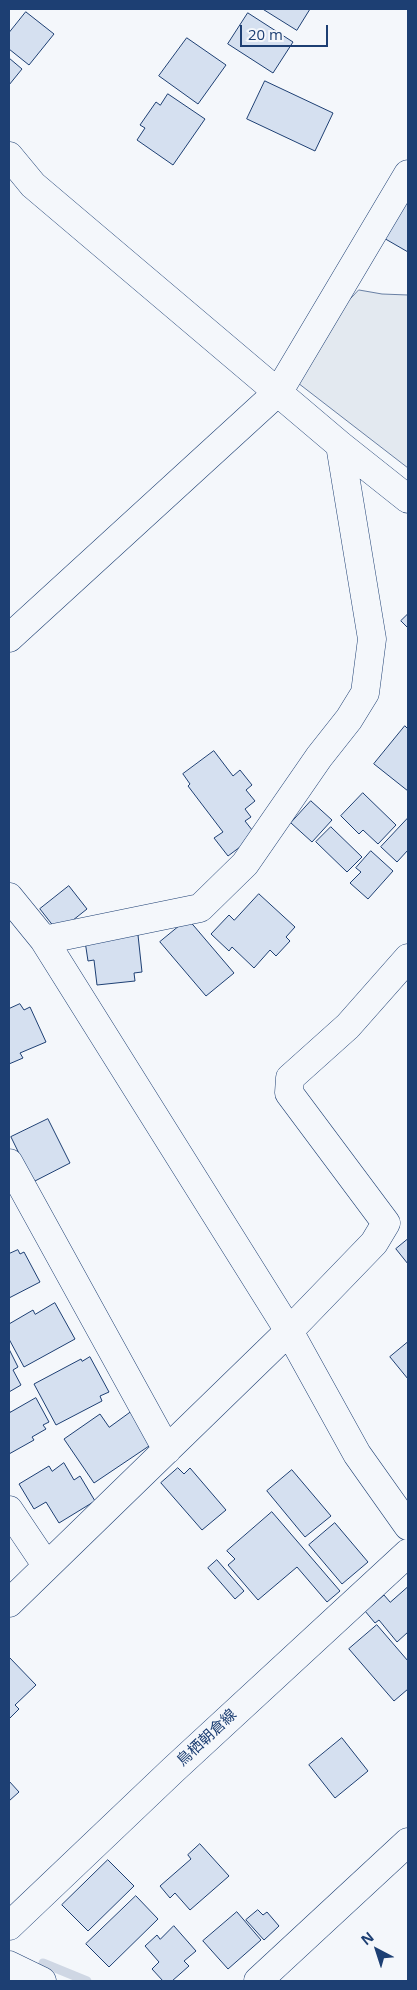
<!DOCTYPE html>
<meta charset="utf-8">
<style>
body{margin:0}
#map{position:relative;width:417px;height:1990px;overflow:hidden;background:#f4f7fb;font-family:"Open Sans",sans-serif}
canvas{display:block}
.frame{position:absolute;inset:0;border:10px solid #1d3f73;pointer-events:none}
.north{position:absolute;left:352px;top:1925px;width:50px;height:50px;-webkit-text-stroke:4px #f4f7fb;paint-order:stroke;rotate:320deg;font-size:14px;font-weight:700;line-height:20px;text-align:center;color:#1d3f73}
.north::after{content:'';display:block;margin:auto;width:18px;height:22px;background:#1d3f73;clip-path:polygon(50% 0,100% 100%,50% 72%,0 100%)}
.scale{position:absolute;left:240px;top:25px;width:88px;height:22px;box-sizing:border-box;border:2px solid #1d3f73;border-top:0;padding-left:6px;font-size:15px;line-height:18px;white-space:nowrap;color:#1d3f73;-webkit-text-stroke:4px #f4f7fb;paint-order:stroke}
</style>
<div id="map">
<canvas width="417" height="1990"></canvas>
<div class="frame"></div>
<div class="north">N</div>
<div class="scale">20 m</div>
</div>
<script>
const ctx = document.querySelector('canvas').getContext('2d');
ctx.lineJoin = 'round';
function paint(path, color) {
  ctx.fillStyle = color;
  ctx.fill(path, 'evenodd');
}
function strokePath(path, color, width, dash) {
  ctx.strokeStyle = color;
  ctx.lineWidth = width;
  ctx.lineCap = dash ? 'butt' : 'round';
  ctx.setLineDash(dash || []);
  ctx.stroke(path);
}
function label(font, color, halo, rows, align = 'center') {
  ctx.font = font + ' "Open Sans","Noto Sans JP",sans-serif';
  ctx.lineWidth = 4;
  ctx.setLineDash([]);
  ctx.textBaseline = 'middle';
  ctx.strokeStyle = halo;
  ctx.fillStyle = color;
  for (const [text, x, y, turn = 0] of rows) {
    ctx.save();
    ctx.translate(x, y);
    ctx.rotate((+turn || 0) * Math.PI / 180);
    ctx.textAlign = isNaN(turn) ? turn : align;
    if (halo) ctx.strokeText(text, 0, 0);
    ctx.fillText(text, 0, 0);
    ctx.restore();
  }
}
const green = new Path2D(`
 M359 290 382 294 408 295V468L298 383 339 311Z`);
paint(green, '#e3e9f0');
strokePath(green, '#687fa3', 1);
strokePath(new Path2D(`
 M43 1963 87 1981`), '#cfd7e4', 9);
const building = new Path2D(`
 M263 9H310L297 30Z
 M26 12 54 34 29 65 9 49V33Z
 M248 13 293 42 273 73 228 44Z
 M187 38 226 65 198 104 159 76Z
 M9 58 22 69 9 85Z
 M265 81 333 113 315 151 247 119Z
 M168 94 205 119 173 165 137 140 145 128 140 125 156 102 160 105Z
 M408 190V252L382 237Z
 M408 614V628L401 621Z
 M405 726 408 729V791L374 764Z
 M214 751 233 776 240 770 252 785 246 790 255 801 245 809 251 817 245 821 256 835 228 856 214 838 223 832 188 786 190 784 183 774Z
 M363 793 396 825 378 844 363 830 359 834 341 816Z
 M311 801 332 820 312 842 291 823Z
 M408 818V850L397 862 381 847Z
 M331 827 362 857 347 872 316 842Z
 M371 851 393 871 368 899 350 883 361 872 356 868Z
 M69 886 87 909 58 932 40 909Z
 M259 894 295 927 286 937 290 941 276 956 270 950 254 968 232 947 229 951 211 934 229 915 234 920Z
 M188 919 234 973 206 996 160 942Z
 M138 935 142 972 134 973 135 981 97 985 94 960 88 961 85 941Z
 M20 1004 24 1010 30 1007 46 1042 20 1053 23 1058 9 1064V1009Z
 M48 1119 70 1163 33 1182 11 1137Z
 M408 1239V1264L396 1249Z
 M18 1250 20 1254 24 1252 40 1282 9 1298V1254Z
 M55 1303 75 1339 24 1367 9 1339V1324L33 1310 35 1314Z
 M408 1342V1379L390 1357Z
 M9 1349 18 1367 13 1370 21 1385 9 1392Z
 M90 1357 109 1392 100 1396 102 1401 56 1425 34 1384 81 1359 82 1361Z
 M36 1398 49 1422 43 1425 46 1429 32 1437 34 1440 9 1454V1409L10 1412Z
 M131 1412 152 1444 94 1483 64 1439 100 1414 109 1427Z
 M64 1463 74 1480 80 1476 95 1501 59 1523 46 1502 34 1509 19 1484 49 1466 52 1471Z
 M178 1468 184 1474 190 1468 226 1510 202 1530 161 1483Z
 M292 1470 331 1516 305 1537 267 1491Z
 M272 1512 340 1591 327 1602 297 1567 258 1600 228 1565 235 1559 227 1551Z
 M335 1523 368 1562 342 1584 309 1545Z
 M217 1560 244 1591 235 1599 208 1568Z
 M408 1587V1632L397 1642 379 1620 375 1623 365 1611 384 1595 390 1602Z
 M377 1625 408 1661V1689L394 1701 349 1649Z
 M9 1657 36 1685 15 1705 19 1709 9 1719Z
 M342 1738 368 1771 335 1798 309 1765Z
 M9 1781 19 1792 9 1801Z
 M200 1844 229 1876 190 1910 175 1893 170 1898 160 1886 191 1859 188 1855Z
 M108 1860 134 1886 88 1931 62 1905Z
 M136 1896 158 1919 109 1967 86 1944Z
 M258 1910 263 1915 267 1912 279 1926 264 1940 246 1920Z
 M237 1912 261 1940 228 1969 203 1941Z
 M174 1926 196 1951 184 1961 189 1966 172 1981H163L152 1969 159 1962 145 1946 157 1935 160 1939Z`);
paint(building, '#d5e0f0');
strokePath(building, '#1d3f73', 1);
const minor = new Path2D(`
 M9 156 33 185 340 445 408 499
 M9 638 279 391 408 174
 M9 897 44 940 289 1331 357 1454 408 1526
 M44 940 200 908 245 864 319 757 349 719 365 693 372 639 340 445
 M9 1163 167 1450
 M9 1510 46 1565
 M9 1603 289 1331 374 1243 386 1223 289 1093 290 1078 348 1026 408 958
 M9 1965 42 1981
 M258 1981 408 1842`);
const major = new Path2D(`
 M9 1926 173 1770 408 1553`);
strokePath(minor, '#1d3f73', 29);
strokePath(major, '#1d3f73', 29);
strokePath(minor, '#f4f7fb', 28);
strokePath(major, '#f4f7fb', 28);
label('15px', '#1d3f73', '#f4f7fb', [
 ["鳥栖朝倉線",207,1738,-43]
]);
</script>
